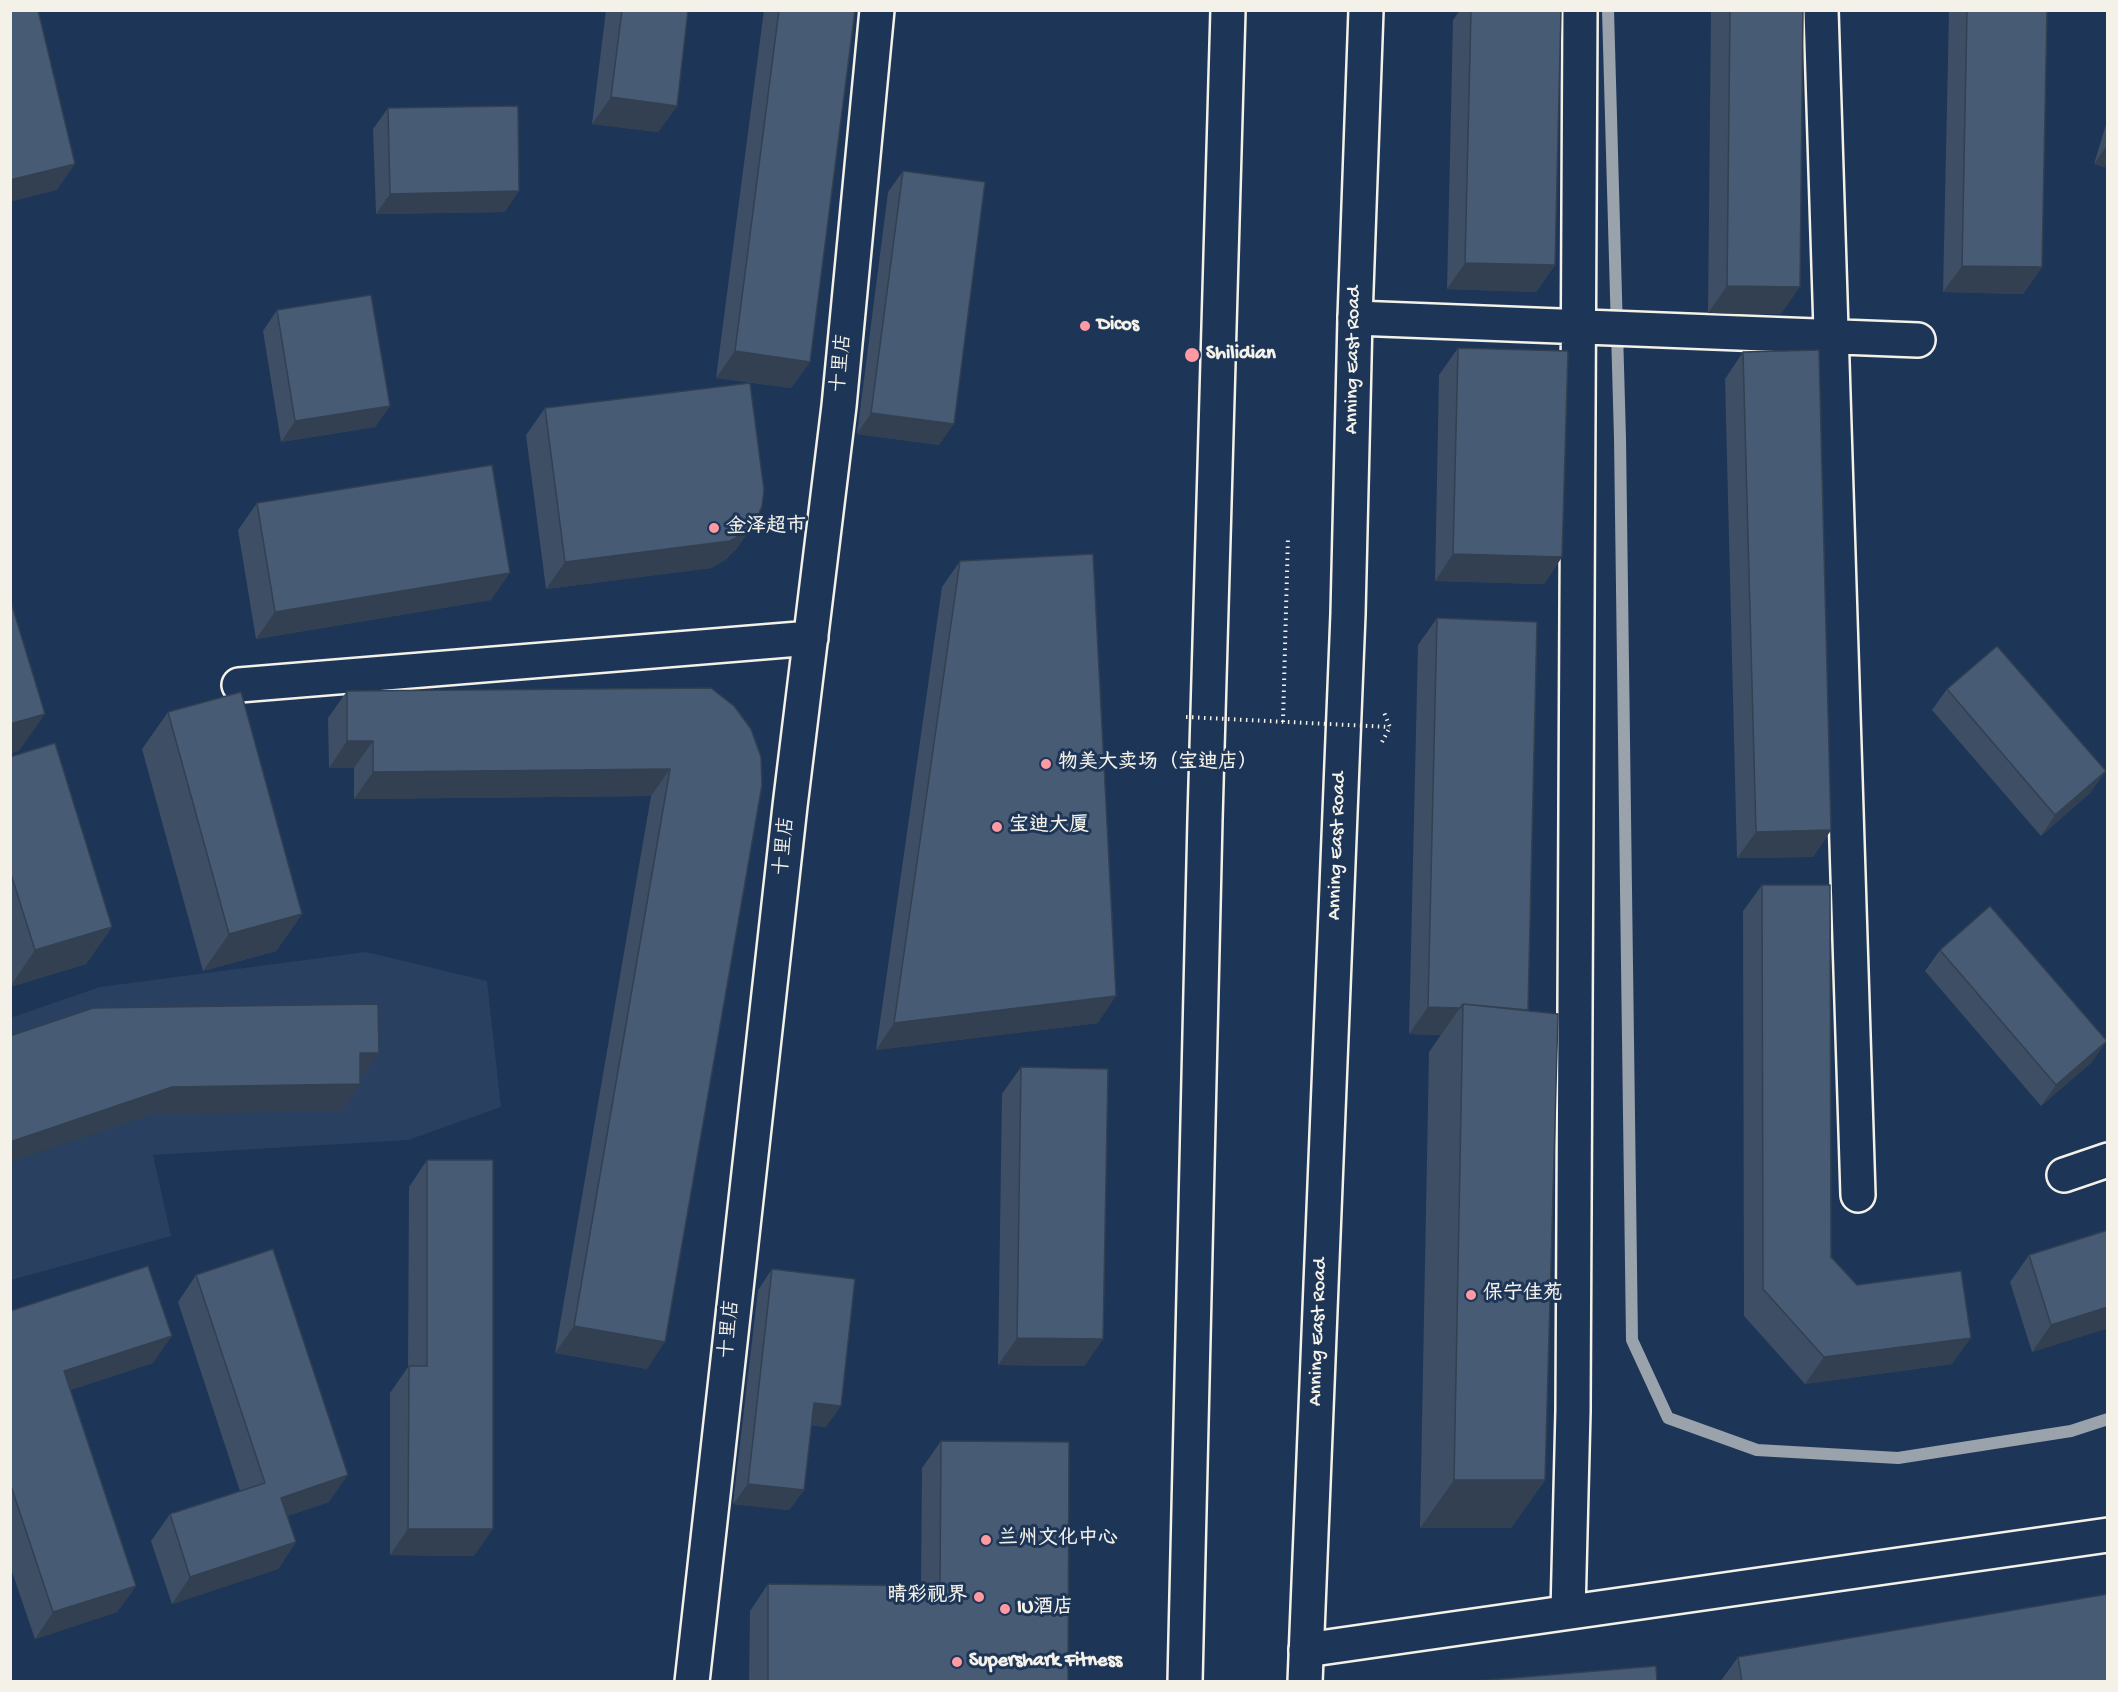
<!DOCTYPE html>
<meta charset="utf-8">
<style>
body{margin:0}
#map{position:relative;width:2118px;height:1692px;overflow:hidden;background:#1d3557;font-family:"Gochi Hand",sans-serif}
canvas{display:block}
.frame{position:absolute;inset:0;border:12px solid #f4f1e8;pointer-events:none}
</style>
<div id="map">
<canvas width="2118" height="1692"></canvas>
<div class="frame"></div>
</div>
<script>
const ctx = document.querySelector('canvas').getContext('2d');
ctx.lineJoin = 'round';
function paint(path, color) {
  ctx.fillStyle = color;
  ctx.fill(path, 'evenodd');
}
function strokePath(path, color, width, dash) {
  ctx.strokeStyle = color;
  ctx.lineWidth = width;
  ctx.lineCap = dash ? 'butt' : 'round';
  ctx.setLineDash(dash || []);
  ctx.stroke(path);
}
function label(font, color, halo, rows, align = 'center') {
  ctx.font = font + ' "Gochi Hand","LXGW WenKai TC",sans-serif';
  ctx.lineWidth = 6;
  ctx.setLineDash([]);
  ctx.textBaseline = 'middle';
  ctx.strokeStyle = halo;
  ctx.fillStyle = color;
  for (const [text, x, y, turn = 0] of rows) {
    ctx.save();
    ctx.translate(x, y);
    ctx.rotate((+turn || 0) * Math.PI / 180);
    ctx.textAlign = isNaN(turn) ? turn : align;
    if (halo) ctx.strokeText(text, 0, 0);
    ctx.fillText(text, 0, 0);
    ctx.restore();
  }
}
paint(new Path2D(`
 M366 952 487 981 501 1107 408 1140 153 1155 171 1236 11 1280 10 1018 100 987Z`), '#2a4060');
strokePath(new Path2D(`
 M1608 10 1620 438 1632 1340 1668 1418 1757 1450 1898 1458 2071 1431 2108 1419`), '#9aa2ab', 12);
const street = new Path2D(`
 M1821 10 1858 1195
 M1355 318 1918 340
 M239 685 811 638
 M2064 1175 2108 1160
 M1568 1612 1573 1411 1580 10
 M1306 1650 2108 1535
 M692 1682 790 806 839 406 877 10`);
const secondary = new Path2D(`
 M1185 1682 1205 819 1228 10
 M1305 1682 1348 614 1355 318 1366 10`);
strokePath(street, '#f4f1e8', 38);
strokePath(secondary, '#f4f1e8', 38);
strokePath(new Path2D(`
 M1283 722 1288 536
 M1382 742 1390 727 1383 710`), '#f4f1e8', 4, [1.5, 4.5]);
strokePath(street, '#1d3557', 33);
strokePath(secondary, '#1d3557', 33);
strokePath(new Path2D(`
 M1186 717 1390 727`), '#f4f1e8', 4, [1.5, 4.5]);
paint(new Path2D(`
 M606 10H688L677 106 658 132 592 124Z
 M764 10H855L810 362 791 388 716 378Z
 M1460 10H1561L1555 265 1536 292 1447 289 1453 20Z
 M1711 10H1803L1781 314 1708 313Z
 M1949 10H2047L2042 267 2023 294 1943 292Z
 M388 108 505 212 376 214 373 129Z
 M2108 118V168L2094 164Z
 M903 171 939 445 857 434 888 192Z
 M277 310 390 406 375 427 281 442 263 331Z
 M1458 348 1562 557 1544 584 1435 581 1439 375Z
 M1743 352 1831 830 1813 857 1737 858 1725 379Z
 M545 408 756 521 737 548 725 560 711 568 546 589 526 435Z
 M257 503 491 600 256 639 238 530Z
 M960 561 1098 1023 876 1050 942 587Z
 M1437 618 1528 1010 1545 1480 1511 1528H1420L1429 1052 1441 1035 1409 1034 1418 645Z
 M711 688 647 1369 555 1353 651 796 354 799V768H329L328 718 347 691Z
 M1947 689 2091 792 2041 836 1932 710Z
 M168 712 302 914 276 951 203 971 142 749Z
 M10 757 112 927 86 964 10 987Z
 M1762 885 1831 1257 1857 1285 1952 1364 1805 1384 1744 1316 1743 911Z
 M1940 950 2092 1062 2041 1106 1925 971Z
 M1021 1067 1103 1339 1084 1366 998 1365 1002 1094Z
 M427 1160 474 1556 390 1555V1393L408 1367 409 1187Z
 M2108 1230V1328L2032 1352 2010 1282 2029 1255Z
 M772 1269 826 1427 811 1425 804 1490 789 1510 733 1504 758 1290Z
 M196 1275 329 1502 287 1516 296 1542 278 1569 172 1604 151 1541 170 1514 240 1491 178 1302Z
 M10 1311 153 1363 70 1390 136 1586 117 1612 35 1639 10 1566Z
 M941 1441 1068 1682H749L750 1611 768 1584 921 1586 922 1468Z
 M1738 1657 2108 1682H1720Z`), '#3e4e64');
paint(new Path2D(`
 M611 97 677 106 658 132 592 124Z
 M2108 144V168L2094 164Z
 M75 164 57 190 10 202V180Z
 M519 191 505 212 376 214 390 194Z
 M1465 263 1555 265 1536 292 1447 289Z
 M1962 266 2042 267 2023 294 1943 292Z
 M1727 286 1800 287 1781 314 1708 313Z
 M735 351 810 362 791 388 716 378Z
 M390 406 375 427 281 442 295 421Z
 M871 413 954 424 939 445 857 434Z
 M756 521 737 548 725 560 711 568 546 589 565 562Z
 M1453 554 1562 557 1544 584 1435 581Z
 M510 573 491 600 256 639 275 612Z
 M45 714 19 751 10 754V724Z
 M347 741H373L354 768H329Z
 M670 769 651 796 354 799 373 772Z
 M2106 771 2091 792 2041 836 2055 815Z
 M1831 830 1813 857 1737 858 1756 832Z
 M302 914 276 951 203 971 229 934Z
 M112 927 86 964 10 987 35 950Z
 M1116 996 1098 1023 876 1050 894 1023Z
 M1428 1007 1460 1008 1441 1035 1409 1034Z
 M2107 1041 2092 1062 2041 1106 2056 1085Z
 M360 1053H379L360 1080Z
 M360 1084 342 1111 153 1114 10 1162V1142L172 1087Z
 M2108 1307V1328L2032 1352 2051 1325Z
 M574 1326 665 1342 647 1369 555 1353Z
 M172 1336 153 1363 45 1398 64 1371Z
 M1017 1338 1103 1339 1084 1366 998 1365Z
 M1971 1338 1952 1364 1805 1384 1824 1357Z
 M814 1403 841 1406 826 1427 799 1424Z
 M348 1475 329 1502 262 1524 281 1498Z
 M1454 1480H1545L1511 1528H1420Z
 M748 1484 804 1490 789 1510 733 1504Z
 M408 1529H493L474 1556 390 1555Z
 M296 1542 278 1569 172 1604 190 1577Z
 M136 1586 117 1612 35 1639 53 1612Z`), '#324051');
const building = new Path2D(`
 M10 10H38L75 164 10 180Z
 M622 10H688L677 106 611 97Z
 M779 10H855L810 362 735 351Z
 M1471 10H1561L1555 265 1465 263Z
 M1730 10H1803L1800 287 1727 286Z
 M1967 10H2047L2042 267 1962 266Z
 M518 106 519 191 390 194 388 108Z
 M903 171 985 182 954 424 871 413Z
 M371 295 390 406 295 421 277 310Z
 M1458 348 1568 351 1562 557 1453 554Z
 M1819 350 1831 830 1756 832 1743 352Z
 M750 383 764 490 762 506 756 521 744 533 730 541 565 562 545 408Z
 M492 465 510 573 275 612 257 503Z
 M1093 554 1116 996 894 1023 960 561Z
 M10 599 45 714 10 724Z
 M1437 618 1537 622 1528 1010 1463 1004 1460 1008 1428 1007Z
 M1997 646 2106 771 2055 815 1947 689Z
 M711 688 734 706 751 729 761 757 762 785 665 1342 574 1326 670 769 373 772V741H347V691Z
 M241 692 302 914 229 934 168 712Z
 M55 743 112 927 35 950 10 871V757Z
 M1762 885H1830L1831 1257 1857 1285 1961 1271 1971 1338 1824 1357 1763 1289Z
 M1990 906 2107 1041 2056 1085 1940 950Z
 M378 1004 379 1053H360V1084L172 1087 10 1142V1036L93 1008Z
 M1463 1004 1558 1014 1545 1480H1454Z
 M1021 1067 1108 1069 1103 1339 1017 1338Z
 M427 1160H493V1529H408L409 1366H427Z
 M2108 1230V1307L2051 1325 2029 1255Z
 M273 1249 348 1475 281 1498 296 1542 190 1577 170 1514 265 1483 196 1275Z
 M148 1266 172 1336 64 1371 136 1586 53 1612 10 1483V1311Z
 M772 1269 855 1279 841 1406 814 1403 804 1490 748 1484Z
 M941 1441 1069 1442 1068 1682H768V1584L940 1586Z
 M2108 1594V1682H1742L1738 1657Z
 M1656 1666 1657 1682H1464Z`);
paint(building, '#485b74');
strokePath(building, '#324051', 1.5);
for (const [x, y, r, color] of [
 [1085,326,6,"#ff9aa2"],
 [1192,355,8,"#ff9aa2"],
 [714,528,6,"#ff9aa2"],
 [1046,764,6,"#ff9aa2"],
 [997,827,6,"#ff9aa2"],
 [1471,1295,6,"#ff9aa2"],
 [986,1540,6,"#ff9aa2"],
 [979,1597,6,"#ff9aa2"],
 [1005,1609,6,"#ff9aa2"],
 [957,1662,6,"#ff9aa2"]
]) {
  const dot = new Path2D();
  dot.arc(x, y, r, 0, 2 * Math.PI);
  ctx.fillStyle = color;
  ctx.fill(dot);
  strokePath(dot, '#1d3557', 2);
}
label('bold 20px', '#f4f1e8', '#1d3557', [
 ["Dicos",1097,326],
 ["Shilidian",1206,355],
 ["金泽超市",726,528],
 ["物美大卖场（宝迪店）",1058,764],
 ["宝迪大厦",1009,827],
 ["保宁佳苑",1483,1295],
 ["兰州文化中心",998,1540],
 ["晴彩视界",967,1597,"right"],
 ["IU酒店",1017,1609],
 ["Supershark Fitness",969,1662]
], 'left');
label('20px', '#f4f1e8', '#1d3557', [
 ["Anning East Road",1354,360,-89],
 ["十里店",843,363,-84],
 ["十里店",786,846,-84],
 ["Anning East Road",1338,846,-88],
 ["十里店",731,1329,-84],
 ["Anning East Road",1319,1332,-88]
]);
</script>
